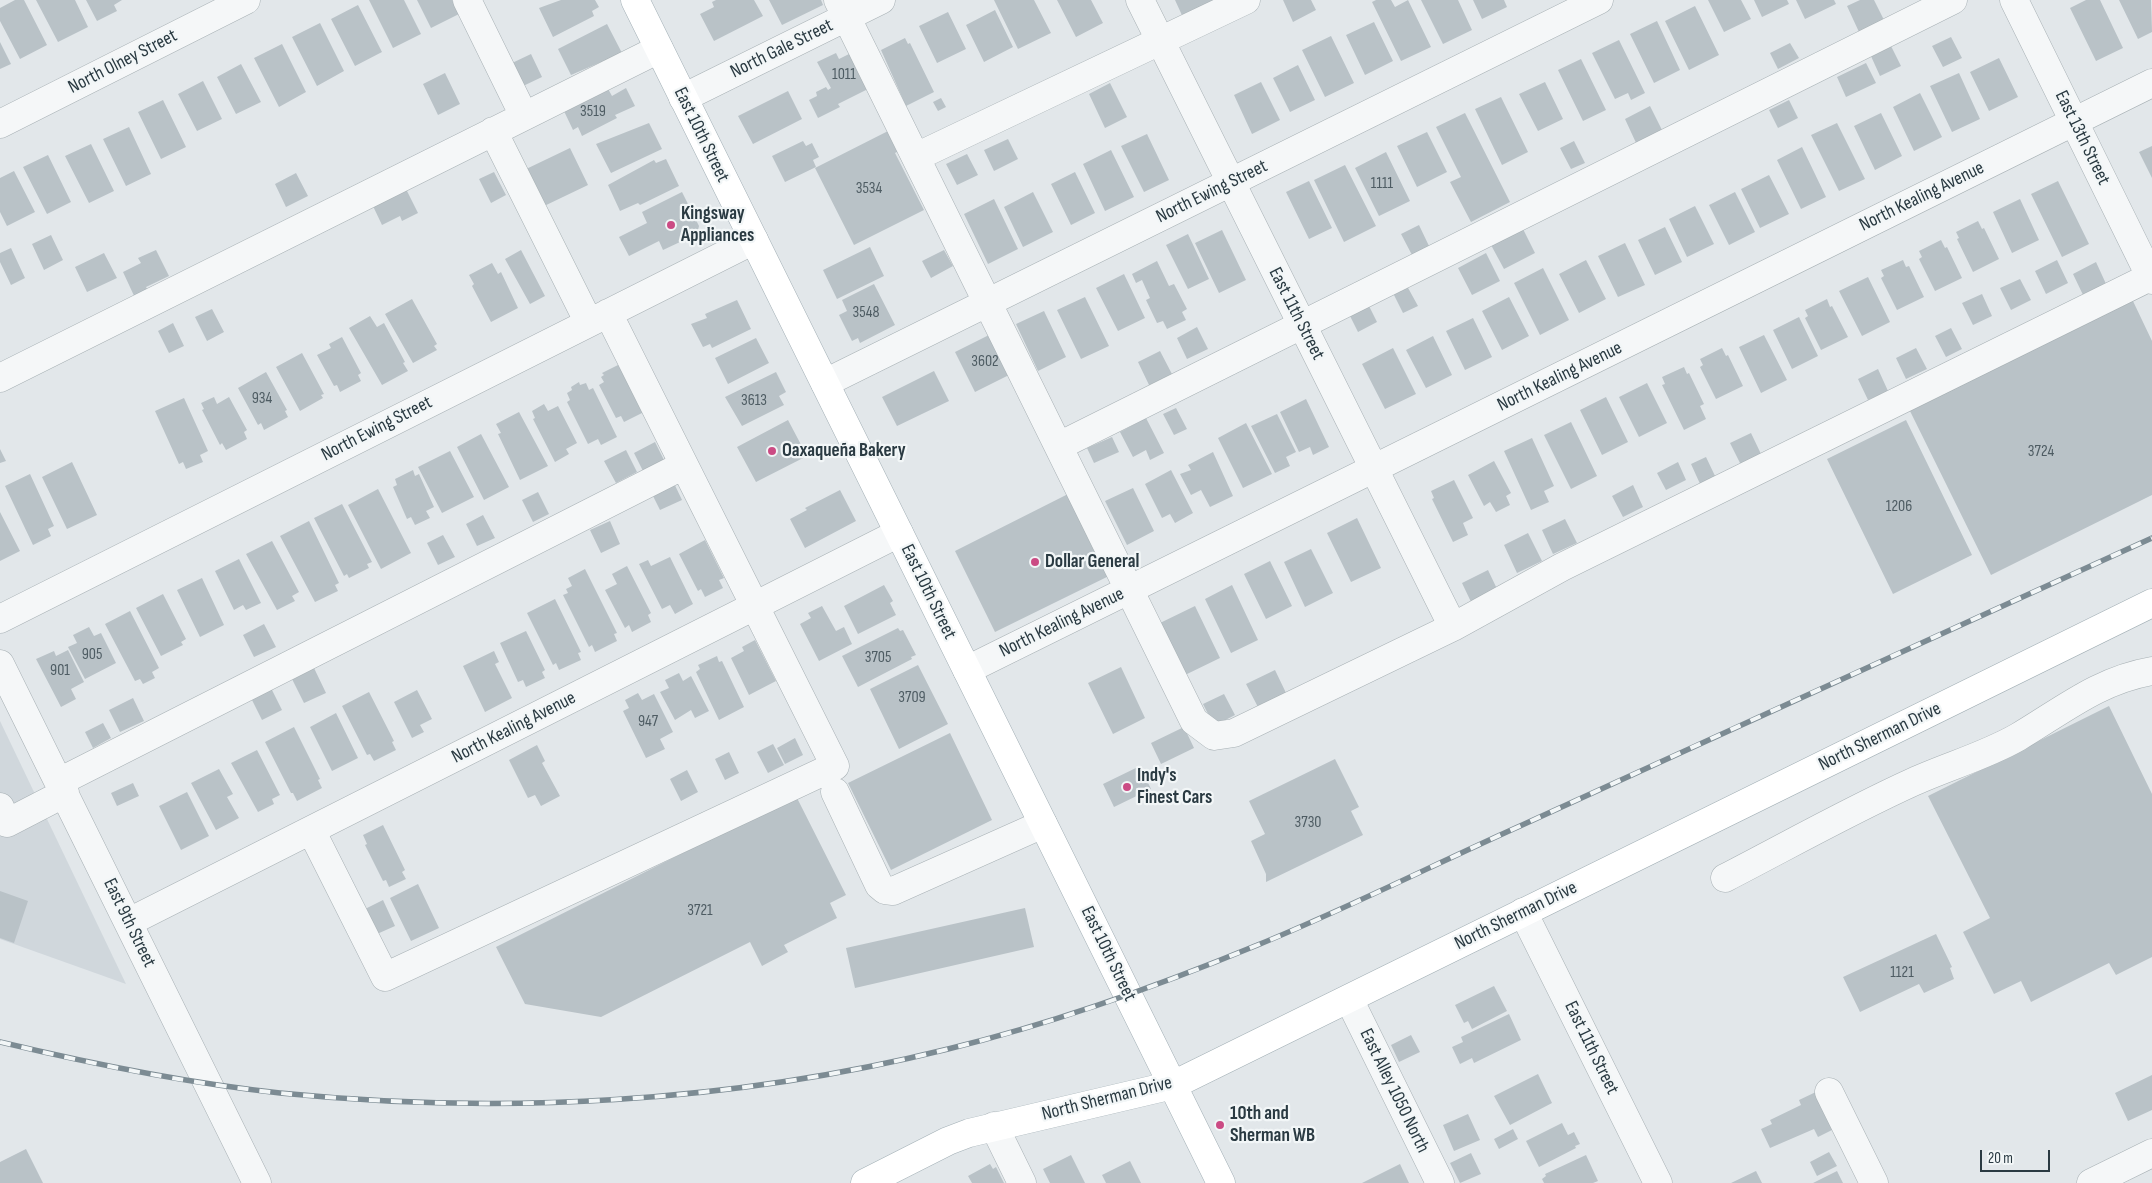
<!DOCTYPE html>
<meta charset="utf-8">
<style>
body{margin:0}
#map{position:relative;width:2152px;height:1183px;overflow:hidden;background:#e2e7ea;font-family:"Sofia Sans Condensed",sans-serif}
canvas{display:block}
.scale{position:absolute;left:1980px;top:1150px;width:70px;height:22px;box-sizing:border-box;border:2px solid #2a3a42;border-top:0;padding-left:6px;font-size:15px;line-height:18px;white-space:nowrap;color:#2a3a42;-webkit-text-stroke:4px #f2f6f7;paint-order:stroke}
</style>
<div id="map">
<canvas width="2152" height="1183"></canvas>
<div class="scale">20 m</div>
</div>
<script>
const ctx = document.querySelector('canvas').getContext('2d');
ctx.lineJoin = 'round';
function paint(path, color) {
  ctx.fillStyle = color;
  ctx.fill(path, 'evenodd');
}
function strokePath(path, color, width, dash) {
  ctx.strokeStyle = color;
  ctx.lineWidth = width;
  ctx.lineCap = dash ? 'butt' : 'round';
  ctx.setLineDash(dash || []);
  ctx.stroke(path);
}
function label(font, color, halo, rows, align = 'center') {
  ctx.font = font + ' "Sofia Sans Condensed",sans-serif';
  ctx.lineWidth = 4.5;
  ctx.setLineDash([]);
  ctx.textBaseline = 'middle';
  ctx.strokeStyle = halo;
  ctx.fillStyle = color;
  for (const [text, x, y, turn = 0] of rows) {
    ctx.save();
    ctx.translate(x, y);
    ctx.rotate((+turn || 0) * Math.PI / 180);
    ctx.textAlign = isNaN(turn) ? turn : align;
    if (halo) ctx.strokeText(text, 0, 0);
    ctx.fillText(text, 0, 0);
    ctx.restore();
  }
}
paint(new Path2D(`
 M0 721 126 984 0 939Z`), '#d0d7dc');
paint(new Path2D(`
 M15 0H24L47 45 20 59 0 21V8Z
 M36 0H75L88 27 58 42Z
 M86 0H122L114 5 117 11 97 21Z
 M369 0H404L421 34 393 48Z
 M417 0H452L459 14 431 28Z
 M561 0H595L599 7 592 11 594 16 553 37 539 8Z
 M716 0H754L763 16 714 41 700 14 714 7 712 2Z
 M769 0H821L823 5 782 25Z
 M994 0H1034L1051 33 1018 49Z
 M1057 0H1091L1103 23 1076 37Z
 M1175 0H1217L1186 24Z
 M1283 0H1311L1316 10 1293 22Z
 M1376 0H1391L1395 7 1408 0 1431 47 1401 61 1372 2Z
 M1421 0H1458L1472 30 1443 44Z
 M1473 0H1504L1507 7 1482 19Z
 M1708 0H1741L1751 19 1724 32Z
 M1754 0H1787L1789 4 1762 17Z
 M1796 0H1834L1836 4 1805 19Z
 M1860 0H1874L1884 20 1859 32 1847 6Z
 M2086 0H2100L2123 48 2096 61 2070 8Z
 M2119 0H2151L2152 32 2138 39Z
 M358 5 382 52 355 66 331 19Z
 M1695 6 1719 55 1689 70 1665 21Z
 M995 10 1013 47 984 62 966 25Z
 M948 12 966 49 937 63 919 26Z
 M1657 21 1680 70 1654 83 1630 34Z
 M1374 22 1393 61 1365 75 1346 35Z
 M320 23 344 71 317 86 292 37Z
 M607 24 622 53 571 75 558 49Z
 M1331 36 1354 83 1325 97 1302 50Z
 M1951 37 1962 58 1943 67 1932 46Z
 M905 38 908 44 910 43 934 92 906 106 881 50Z
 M1619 40 1645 93 1631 100 1628 93 1615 99 1592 53Z
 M0 42 11 64 0 69Z
 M1790 43 1799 58 1778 69 1770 53Z
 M282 44 306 92 279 107 254 58Z
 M1890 44 1901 66 1880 76 1870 54Z
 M853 52 870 88 838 104 840 107 818 118 809 100 817 96 816 92 826 87 828 90 831 88 817 62 836 53 839 59Z
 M531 54 542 77 521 87 510 64Z
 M1999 58 2018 97 1989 111 1970 72Z
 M1581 59 1606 110 1583 121 1558 70Z
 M1866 63 1876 83 1846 97 1837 77Z
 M241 64 261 102 236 114 217 77Z
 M1298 65 1315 100 1290 112 1273 78Z
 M445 73 460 104 438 115 423 84Z
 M1959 73 1980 119 1952 132 1930 86Z
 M203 81 222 119 197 131 178 94Z
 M1261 82 1280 120 1252 134 1234 95Z
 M1545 82 1563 119 1538 131 1519 94Z
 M1110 83 1127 117 1105 128 1089 94Z
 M607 87 612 96 626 88 635 106 615 115 617 118 582 136 578 127 573 130 563 109Z
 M788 91 802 119 753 144 738 116Z
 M1920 93 1942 137 1914 151 1893 107Z
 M1501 97 1528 152 1502 165 1475 109Z
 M941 98 946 107 938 111 933 102Z
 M163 100 186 147 161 159 138 112Z
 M1789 100 1798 118 1778 128 1769 110Z
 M1650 106 1663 132 1637 145 1625 119Z
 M1465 113 1510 202 1471 222 1450 182 1461 177 1436 127Z
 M1881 113 1902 156 1875 170 1854 126Z
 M649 123 662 149 611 173 596 144Z
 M1837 123 1865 179 1839 191 1811 135Z
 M129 127 151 174 126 186 103 139Z
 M894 128 905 148 895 153 924 210 854 245 815 168Z
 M1427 132 1447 172 1417 187 1397 146Z
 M1147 134 1169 180 1144 192 1121 146Z
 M1008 139 1018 159 994 171 984 150Z
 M803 141 806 146 812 143 819 157 813 160 816 167 785 182 772 156Z
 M1574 141 1585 163 1571 169 1560 148Z
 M91 144 114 191 89 203 65 156Z
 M2152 146V178L2139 152Z
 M1802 147 1826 197 1801 209 1777 160Z
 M570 148 588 185 540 208 522 171Z
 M1111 150 1134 197 1105 211 1083 164Z
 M1386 152 1410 201 1379 216 1355 168Z
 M967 154 978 175 957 185 946 164Z
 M48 155 71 202 47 214 23 167Z
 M666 159 679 186 640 205 638 203 620 211 608 185 654 160 656 163Z
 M1345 165 1376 226 1344 242 1314 180Z
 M14 171 35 212 7 226 0 212V178Z
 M494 172 506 195 491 203 479 179Z
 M1075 172 1095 213 1071 225 1051 184Z
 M296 173 308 196 286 207 275 184Z
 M1769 175 1789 214 1760 228 1741 189Z
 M1309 181 1332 228 1309 239 1286 192Z
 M2058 181 2089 244 2062 257 2031 194Z
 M403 183 418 213 402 221 400 216 382 225 372 204Z
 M682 192 699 226 697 234 663 250 659 241 629 256 619 237 647 223 642 212Z
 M1033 192 1053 232 1023 247 1004 207Z
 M1735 192 1755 232 1729 245 1709 205Z
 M994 199 1018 249 988 264 964 214Z
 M2020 199 2039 240 2012 253 1993 212Z
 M1695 206 1714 244 1687 257 1669 219Z
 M1978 221 1982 229 1984 228 1999 259 1973 272 1957 239 1959 238 1956 232Z
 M1419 225 1429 246 1412 255 1401 234Z
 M1665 227 1682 262 1655 275 1638 240Z
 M1523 229 1535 253 1504 269 1491 245Z
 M1222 230 1246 280 1219 293 1195 243Z
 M1188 234 1209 279 1188 289 1166 245Z
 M51 235 63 260 44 270 32 244Z
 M1941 240 1945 248 1947 247 1962 278 1935 291 1919 259 1922 257 1919 251Z
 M1625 243 1645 285 1618 297 1598 256Z
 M870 247 884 276 837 299 823 270Z
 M11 248 25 278 11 285 0 262V253Z
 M156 250 169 276 146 287 149 293 136 300 123 272 141 263 138 258Z
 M521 250 545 296 530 304 505 259Z
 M944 250 953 266 931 278 922 261Z
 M104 253 117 278 87 292 75 267Z
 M1486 253 1500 281 1472 295 1458 268Z
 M1586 260 1606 299 1579 313 1559 274Z
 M1903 260 1906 267 1909 266 1924 297 1897 310 1881 278 1884 276 1881 270Z
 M2057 260 2068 283 2046 294 2035 271Z
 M1157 261 1169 286 1174 284 1187 309 1182 312 1186 320 1167 329 1163 321 1157 323 1146 300 1150 298 1142 280 1136 283 1132 274Z
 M2096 262 2107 286 2084 297 2073 274Z
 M492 263 498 274 501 272 518 308 491 322 472 286 474 284 469 275Z
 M1543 268 1569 320 1540 335 1514 283Z
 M1124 274 1145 318 1118 331 1096 288Z
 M1868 277 1890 322 1862 336 1839 291Z
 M2020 279 2031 300 2011 310 2000 288Z
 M874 284 895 325 860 343 858 338 852 341 839 315 847 311 842 300Z
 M1407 286 1418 306 1403 313 1393 293Z
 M1982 294 1992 316 1973 325 1962 303Z
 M1085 297 1109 346 1081 359 1057 310Z
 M1509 297 1529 336 1502 350 1482 311Z
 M412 299 437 344 434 346 437 350 413 363 385 314Z
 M1827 299 1830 307 1832 306 1848 337 1821 350 1805 318 1808 316 1805 310Z
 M2132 299 2152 341V495L1991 575 1909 409Z
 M737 300 751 329 712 348 710 344 703 347 691 324 707 318 705 314Z
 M1367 302 1377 322 1358 332 1348 312Z
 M212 309 224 332 207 341 195 317Z
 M1044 311 1066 357 1038 371 1016 324Z
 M370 316 377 327 384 323 405 362 403 363 408 371 382 385 349 328Z
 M1799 317 1818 356 1792 369 1773 330Z
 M1473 318 1492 357 1465 370 1446 331Z
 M173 323 184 346 169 353 158 331Z
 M1197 327 1208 349 1187 359 1177 338Z
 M1951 328 1962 349 1946 357 1935 336Z
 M995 332 1015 372 975 392 955 352Z
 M1764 335 1787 380 1761 393 1739 347Z
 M1433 336 1452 375 1426 388 1406 350Z
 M342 337 361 373 358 375 361 381 340 392 337 385 334 386 317 355 331 348 329 344Z
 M756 338 769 363 728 384 715 358Z
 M1393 348 1416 394 1385 409 1362 364Z
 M1722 348 1726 356 1728 355 1743 386 1716 399 1700 367 1703 365 1700 359Z
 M1916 348 1927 369 1906 379 1896 358Z
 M1160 351 1173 376 1150 387 1138 362Z
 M302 353 324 394 321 395 323 398 300 411 276 367Z
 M618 365 646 411 624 422 621 416 616 418 599 385 604 382 601 377 604 375 602 373Z
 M1684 367 1687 374 1689 373 1704 404 1700 406 1706 419 1684 430 1662 385 1665 384 1662 377Z
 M1878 369 1888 391 1868 400 1858 379Z
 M934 371 949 401 897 426 882 397Z
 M266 372 287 410 285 411 288 417 264 430 261 423 258 425 238 388Z
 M776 372 786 392 779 396 784 405 742 426 725 397Z
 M579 382 580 385 586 383 589 390 593 388 617 437 601 445 598 439 588 444 567 402 570 400 567 393 572 390 571 387Z
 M1647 383 1667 423 1639 437 1619 397Z
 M214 397 217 404 229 397 247 430 244 432 247 439 226 450 222 443 220 445 202 410 204 409 201 403Z
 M1606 397 1628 442 1602 455 1580 410Z
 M184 398 208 451 200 455 203 462 186 469 183 462 179 464 155 411Z
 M1306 399 1329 447 1313 455 1310 447 1299 452 1280 412Z
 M544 404 548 411 558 406 577 443 566 449 569 454 555 462 533 419 535 418 532 411Z
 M1176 408 1187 429 1174 435 1163 414Z
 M519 412 548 466 520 480 498 434 501 433 496 424Z
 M1277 414 1296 452 1286 457 1290 466 1275 473 1251 426Z
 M1146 418 1164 453 1150 460 1146 450 1133 457 1120 432Z
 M788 420 807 456 756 482 737 447Z
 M1906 420 1972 555 1893 594 1827 459Z
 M1571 422 1597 476 1571 489 1544 435Z
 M1246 423 1272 474 1243 488 1218 438Z
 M1751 433 1761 454 1741 465 1730 443Z
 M481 434 509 487 484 500 457 447Z
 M1112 437 1119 452 1094 463 1087 448Z
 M1532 438 1554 486 1544 491 1549 502 1531 510 1504 451Z
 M655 442 664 460 643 471 634 453Z
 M0 449 6 461 0 463Z
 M626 450 637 472 616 483 604 461Z
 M450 451 474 497 442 513 418 467Z
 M1213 452 1233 496 1210 507 1201 490 1191 495 1180 474 1191 470 1188 465Z
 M1706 457 1716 478 1701 486 1691 464Z
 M1494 461 1511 493 1506 496 1510 505 1496 512 1490 502 1484 506 1468 475Z
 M72 462 97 515 67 529 42 477Z
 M1678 462 1686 480 1666 490 1657 473Z
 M413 470 415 476 419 474 434 507 426 511 430 518 415 525 411 517 407 519 393 487 397 485 395 479Z
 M1171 470 1193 513 1175 523 1170 514 1162 518 1145 484Z
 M30 474 54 526 48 529 51 536 33 545 5 486Z
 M671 477 682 500 660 510 649 488Z
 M1454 480 1473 518 1463 523 1468 535 1453 542 1432 499 1434 498 1431 491Z
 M1633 485 1643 507 1623 517 1612 496Z
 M1133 488 1154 531 1127 545 1105 501Z
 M378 489 411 553 381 569 348 505Z
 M840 490 856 521 805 548 790 519 807 510 805 508Z
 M1074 491 1115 573 995 632 955 551Z
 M538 492 549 514 533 522 522 500Z
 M342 504 372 562 367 564 369 568 349 578 347 574 344 576 314 518Z
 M0 512 20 551 0 561Z
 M483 515 495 538 477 546 466 524Z
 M1357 518 1381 568 1351 582 1327 533Z
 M1565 519 1577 543 1553 554 1542 530Z
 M309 521 339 583 335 585 338 591 315 602 280 536Z
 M610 521 620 544 601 553 590 530Z
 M1528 533 1542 561 1517 573 1504 545Z
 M443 535 455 557 438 565 427 543Z
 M705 540 724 578 719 580 723 588 705 597 701 589 698 591 679 554Z
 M272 541 299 592 292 596 295 601 277 610 246 554Z
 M1311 549 1333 593 1305 607 1284 562Z
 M670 557 693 604 675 614 670 605 662 609 639 564 648 560 651 566Z
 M239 559 261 603 246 610 243 605 234 610 215 571Z
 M1270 561 1292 606 1266 619 1244 574Z
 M627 566 651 613 648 615 651 622 632 632 629 625 625 628 605 590 617 584 612 574Z
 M585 569 617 633 614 634 617 641 595 652 592 645 589 647 563 595 568 593 566 589 572 586 568 578Z
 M1488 570 1498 591 1472 604 1462 583Z
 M202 578 224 625 200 637 177 590Z
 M884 585 893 601 890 603 896 615 858 634 844 606Z
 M1232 585 1258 640 1231 653 1205 599Z
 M163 594 186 639 181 642 183 645 161 656 136 608Z
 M555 599 581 652 578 653 581 660 559 670 556 663 553 665 527 613Z
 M822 606 836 631 844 627 852 644 819 661 800 624 811 618 808 613Z
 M1195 606 1220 658 1185 675 1160 623Z
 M130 611 159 668 152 672 155 678 143 684 140 679 135 681 105 624Z
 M264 624 276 647 254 657 243 635Z
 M89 627 94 636 101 633 116 663 85 679 68 647 77 643 73 635Z
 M898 628 900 631 903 630 916 655 911 657 912 659 858 687 842 656Z
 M526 631 545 670 542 672 545 678 526 687 523 680 518 682 500 643Z
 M755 640 776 681 749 695 731 658 744 651 742 647Z
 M68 650 84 682 71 689 76 699 61 707 36 659 54 651 56 656Z
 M494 651 499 662 495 664 512 698 485 712 463 666Z
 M717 656 719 662 722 661 744 707 719 720 696 672 700 669 698 665Z
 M918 665 948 724 899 749 870 689Z
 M1121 667 1145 718 1113 734 1088 683Z
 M314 668 326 693 304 703 292 679Z
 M1275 670 1287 695 1259 709 1246 684Z
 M679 673 683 681 691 676 709 711 695 718 691 710 675 720 660 692 669 688 665 680Z
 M271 688 282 710 262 720 251 698Z
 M417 690 432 719 420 725 424 732 412 738 394 702Z
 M369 692 394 741 392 742 396 750 374 761 370 754 367 755 342 706Z
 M638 693 642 700 654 694 673 732 660 739 665 749 646 758 623 711 629 708 625 700Z
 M1224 694 1235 715 1214 726 1203 704Z
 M133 698 144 721 120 732 109 710Z
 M2109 706 2152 794V957L2116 975 2109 963 2031 1002 2021 981 1994 994 1963 932 1990 918 1928 796Z
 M336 713 358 758 332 771 310 727Z
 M103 723 111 738 93 748 85 732Z
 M294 727 320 779 318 780 322 788 297 801 293 793H291L265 742Z
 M1184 727 1194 748 1161 764 1151 743Z
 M950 733 992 820 891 870 848 783Z
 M795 738 803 755 785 764 777 748Z
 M773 744 784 765 768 773 757 752Z
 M537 745 545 761 542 763 560 796 541 806 535 795 528 798 509 760Z
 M257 750 280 795 272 799 274 804 258 812 231 763Z
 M729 752 739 773 725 780 715 759Z
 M1335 759 1359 807 1351 811 1363 835 1266 882V874L1251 841 1265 834 1249 801Z
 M1140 766 1151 789 1114 807 1103 784Z
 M219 769 233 794 227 797 239 818 216 830 191 783Z
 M687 770 698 792 681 801 670 779Z
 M133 783 139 796 117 806 111 793Z
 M187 792 209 836 181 850 159 806Z
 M796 796 846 895 830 903 837 918 784 945 788 952 762 966 750 942 601 1017 525 1004 496 947Z
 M383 825 405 870 402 872 406 879 389 887 386 880 383 881 365 845 367 844 363 835Z
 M418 884 439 928 411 941 390 898Z
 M0 891 28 901 14 943 0 938Z
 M383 900 395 926 377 934 365 909Z
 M1025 908 1034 947 855 988 846 948Z
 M1936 934 1952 967 1950 968 1954 979 1924 993 1919 984 1860 1012 1843 977Z
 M1494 986 1507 1011 1472 1029 1468 1021 1464 1023 1455 1005Z
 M1509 1014 1521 1040 1474 1063 1472 1058 1460 1064 1452 1047 1463 1042 1461 1037Z
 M1411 1035 1420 1052 1399 1062 1391 1045Z
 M1538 1074 1552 1103 1510 1125 1494 1096Z
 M2152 1075V1110L2128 1121 2115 1093Z
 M1818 1091 1836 1128 1818 1137 1814 1129 1770 1148 1761 1129 1772 1124 1770 1120 1801 1105 1799 1100Z
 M1468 1114 1480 1140 1454 1151 1443 1125Z
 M1562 1123 1568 1135 1574 1132 1580 1144 1575 1146 1576 1148 1539 1167 1526 1141Z
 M1513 1129 1518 1139 1499 1149 1494 1139Z
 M26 1149 43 1183H0V1162Z
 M1829 1152 1837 1166 1817 1176 1810 1162Z
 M1471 1153 1481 1174 1460 1183 1450 1163Z
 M1071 1155 1085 1183H1050L1043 1169Z
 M1586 1155 1598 1181 1593 1183H1544L1542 1179 1546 1176 1545 1174Z
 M1130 1161 1141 1183H1106L1102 1175Z
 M990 1164 993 1169 996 1167 1004 1183H972L968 1176Z
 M1400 1164 1409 1183H1362Z
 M1756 1171 1762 1183H1731Z
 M1837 1171 1843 1183H1813Z`), '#b9c2c7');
const minor = new Path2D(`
 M467 0 524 116
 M838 0 1194 721 1214 736 1234 733 1453 627 1562 567 2152 276
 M1140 0 1453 627
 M2014 0 2152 280
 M683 98 881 0
 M0 124 246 0
 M493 131 589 323
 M916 157 1246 0
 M0 378 659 49
 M825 383 1599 0
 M1059 446 1953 0
 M0 619 754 240
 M0 664 257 1183
 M967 670 2152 83
 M59 782 684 465
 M835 792 879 885 885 890 893 891 1043 824
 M0 807 7 823 65 793
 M311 830 385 977 835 766 608 313
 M1725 878C1787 846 1849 811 1913 782 1948 766 1985 756 2018 737 2062 711 2099 680 2152 671
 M1523 912 1658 1183
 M129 922 899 533
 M1349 999 1440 1183
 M1829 1092 1874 1183
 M994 1126 1022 1183
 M2091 1183 2152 1153`);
const major = new Path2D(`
 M635 0 1221 1183
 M865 1183 948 1141 969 1133 1173 1085 2152 603`);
strokePath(minor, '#a7b0b4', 29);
strokePath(major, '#a2afb5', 29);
strokePath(minor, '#f5f7f8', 28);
strokePath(major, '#fff', 28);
const rail = new Path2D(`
 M0 1042C92 1064 186 1083 280 1093 502 1115 730 1103 948 1049 1055 1023 1158 986 1260 944 1348 908 1433 865 1520 826 1730 730 1941 634 2152 538`);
strokePath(rail, '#7c8b93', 5.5);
strokePath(rail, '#f2f6f7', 4, [11]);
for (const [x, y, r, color] of [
 [671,225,5,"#cb4b84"],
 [772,451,5,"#cb4b84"],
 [1035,562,5,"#cb4b84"],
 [1127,787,5,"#cb4b84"],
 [1220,1125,5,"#cb4b84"]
]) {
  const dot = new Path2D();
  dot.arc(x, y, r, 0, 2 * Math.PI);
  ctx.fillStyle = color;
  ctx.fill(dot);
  strokePath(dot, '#f2f6f7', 2);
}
label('16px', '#4e5c63', null, [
 ["1011",844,75],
 ["3519",593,112],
 ["1111",1382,184],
 ["3534",869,189],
 ["3548",866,313],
 ["3602",985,362],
 ["934",262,399],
 ["3613",754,401],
 ["3724",2041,452],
 ["1206",1899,507],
 ["905",92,655],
 ["3705",878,658],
 ["901",60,671],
 ["3709",912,698],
 ["947",648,722],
 ["3730",1308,823],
 ["3721",700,911],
 ["1121",1902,973]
]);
label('19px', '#2a3a42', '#f2f6f7', [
 ["North Gale Street",782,49,-26],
 ["North Olney Street",123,62,-27],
 ["East 10th Street",701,135,64],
 ["East 13th Street",2082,138,64],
 ["North Ewing Street",1212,192,-26],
 ["North Kealing Avenue",1922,197,-26],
 ["East 11th Street",1296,314,63],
 ["North Kealing Avenue",1560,377,-26],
 ["North Ewing Street",377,429,-27],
 ["East 10th Street",928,592,64],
 ["North Kealing Avenue",1062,623,-26],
 ["North Kealing Avenue",514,728,-27],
 ["North Sherman Drive",1880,737,-26],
 ["North Sherman Drive",1516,916,-26],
 ["East 9th Street",129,923,64],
 ["East 10th Street",1108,954,64],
 ["East 11th Street",1591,1048,64],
 ["East Alley 1050 North",1394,1091,64],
 ["North Sherman Drive",1107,1099,-14]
]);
label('bold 19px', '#2a3a42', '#f2f6f7', [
 ["Kingsway",681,214],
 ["Appliances",681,236],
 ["Oaxaqueña Bakery",782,451],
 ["Dollar General",1045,562],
 ["Indy's",1137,776],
 ["Finest Cars",1137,798],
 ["10th and",1230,1114],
 ["Sherman WB",1230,1136]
], 'left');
</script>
